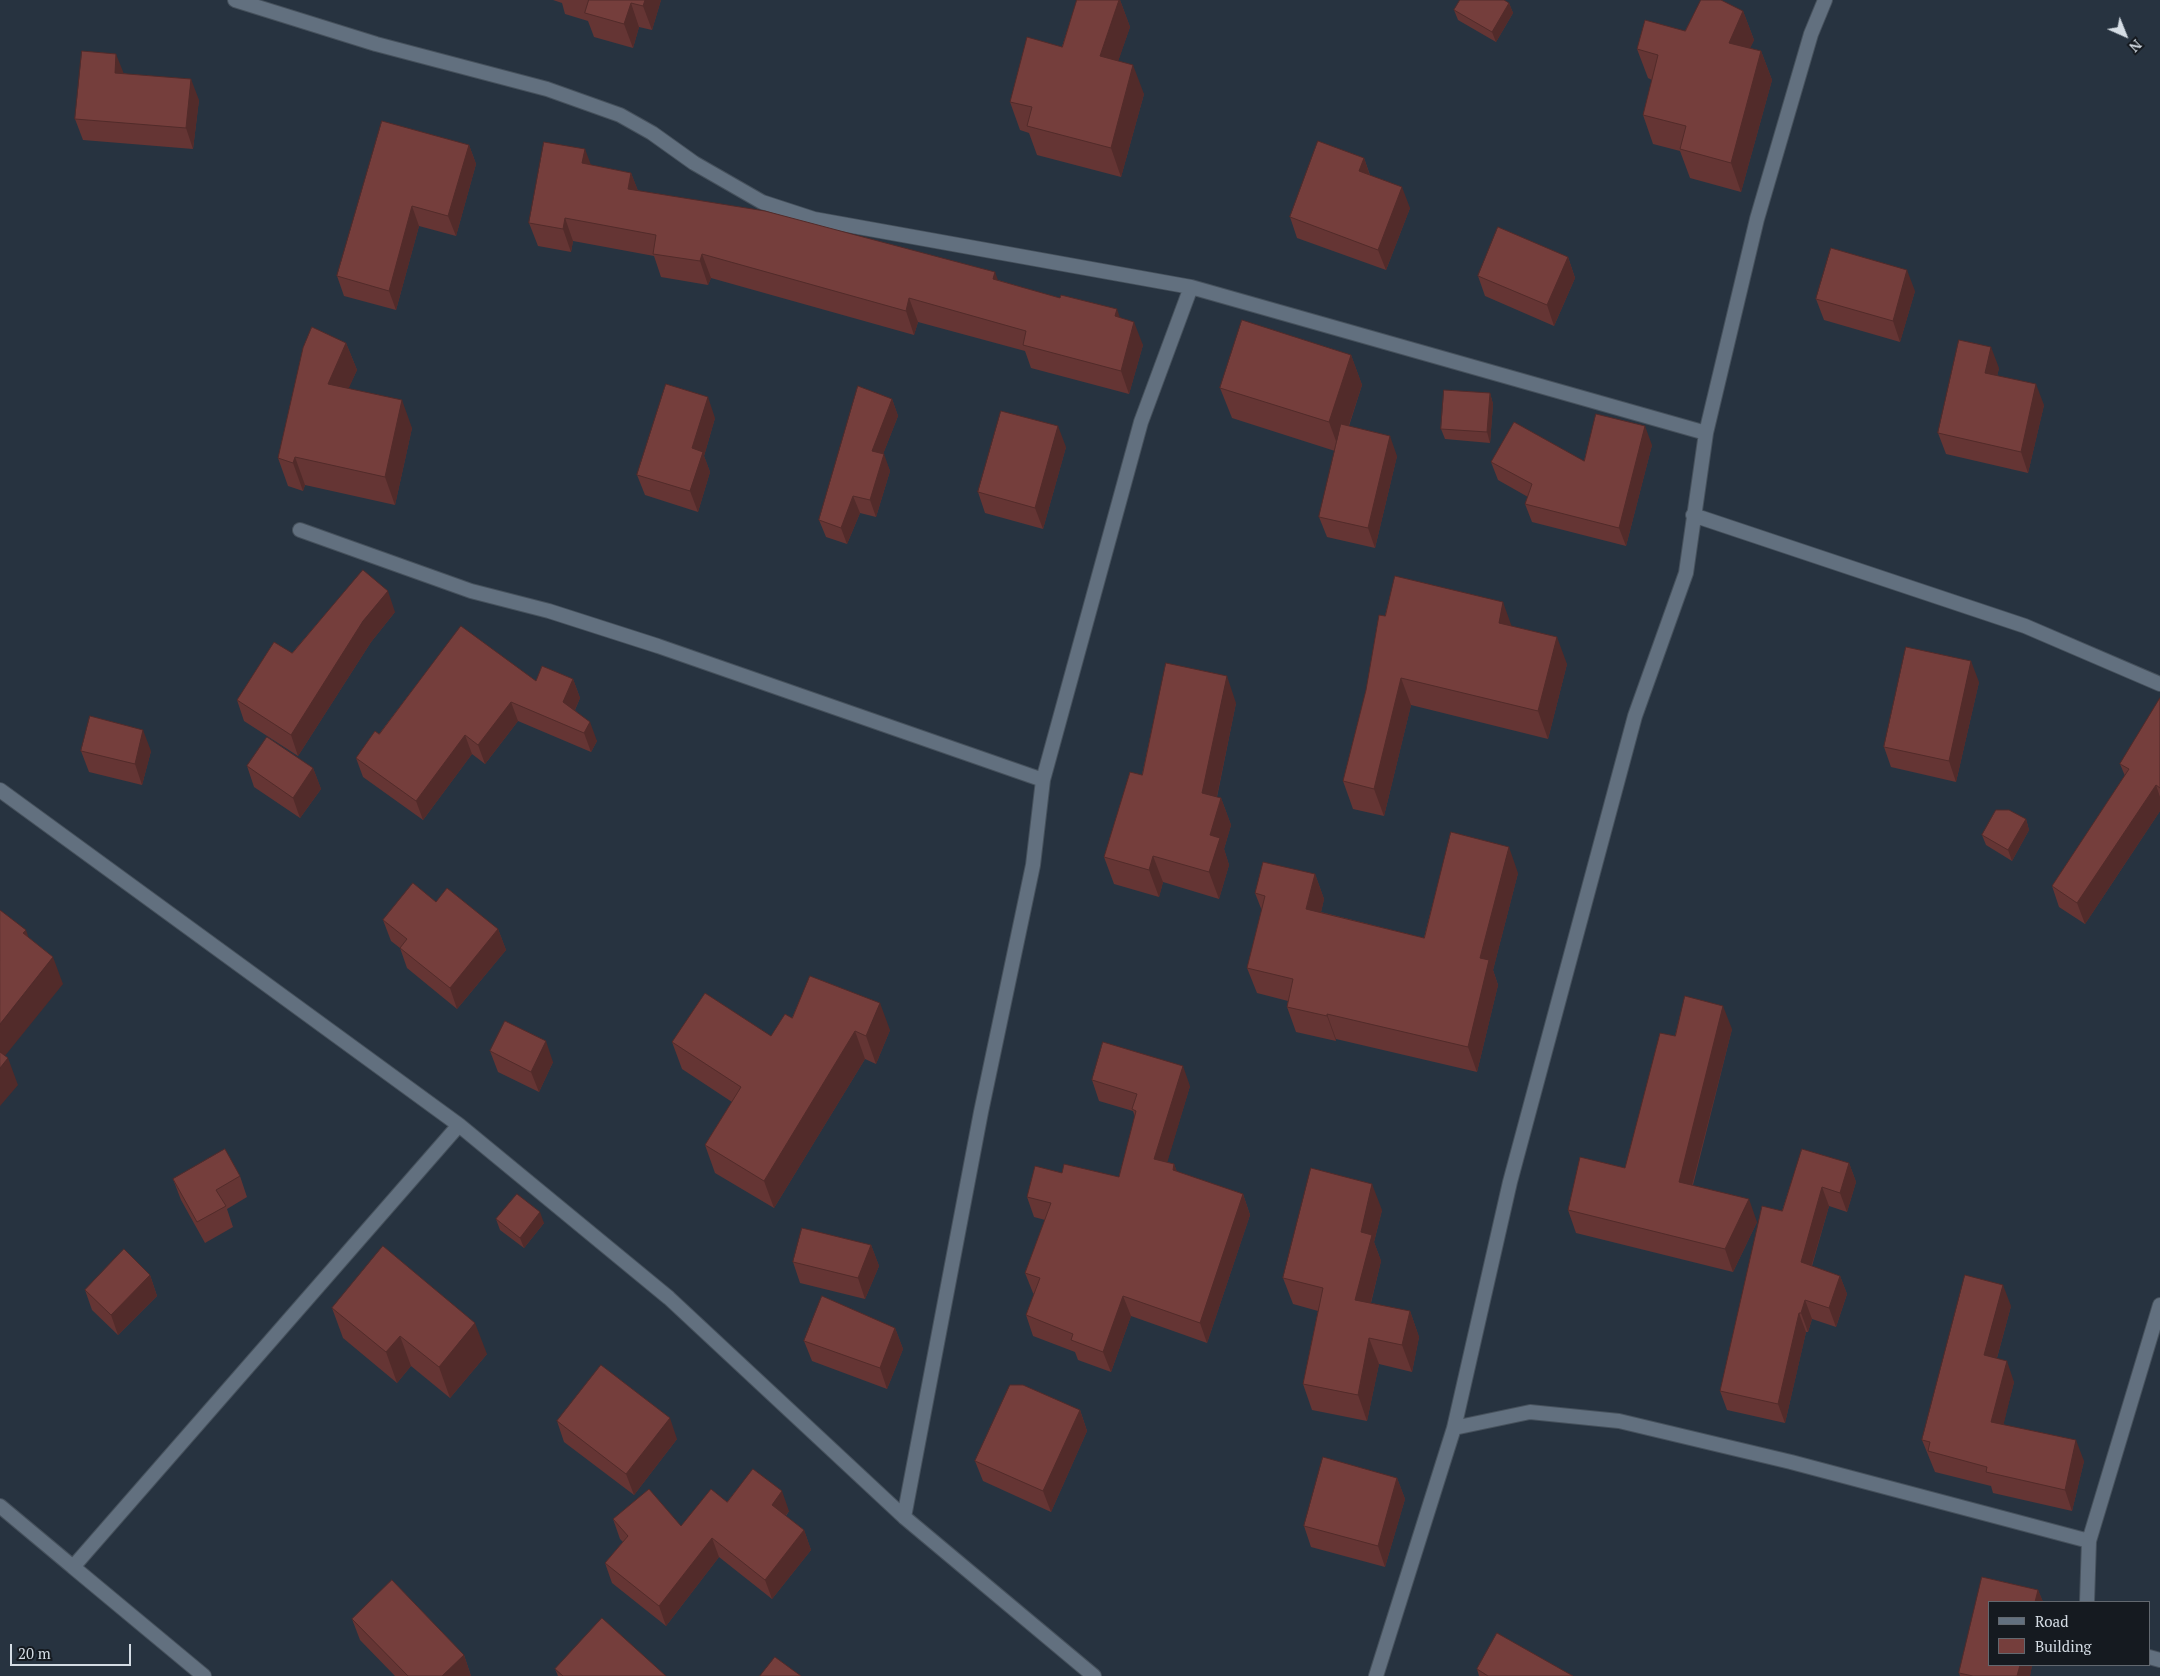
<!DOCTYPE html>
<style>
body{margin:0}
#map{position:relative;width:2160px;height:1676px;overflow:hidden;background:#273340;font-family:"PT Serif",serif}
canvas{display:block}
.legend{position:absolute;left:1988px;top:1601px;width:162px;height:65px;box-sizing:border-box;background:#151a20;border:1px solid #62686f;margin:0;padding:6px 9px;list-style:none;font-size:15px;color:#d5dde5}
.legend li{display:flex;align-items:center;gap:10px;height:25px}
.legend b{width:25px;border:1px solid #62686f}
.north{position:absolute;left:2100px;top:10px;width:50px;height:50px;-webkit-text-stroke:4px #151a20;paint-order:stroke;rotate:136deg;font-size:14px;font-weight:700;line-height:20px;text-align:center;color:#d5dde5}
.north::after{content:'';display:block;margin:auto;width:18px;height:22px;background:#d5dde5;clip-path:polygon(50% 0,100% 100%,50% 72%,0 100%)}
.scale{position:absolute;left:10px;top:1644px;width:121px;height:22px;box-sizing:border-box;border:2px solid #d5dde5;border-top:0;padding-left:6px;font-size:15px;line-height:18px;white-space:nowrap;color:#d5dde5;-webkit-text-stroke:4px #151a20;paint-order:stroke}
</style>
<div id="map">
<canvas width="2160" height="1676"></canvas>
<ul class="legend">
<li><b style="height:6px;background:#62707f"></b>Road</li>
<li><b style="height:14px;background:#753e3c"></b>Building</li>
</ul>
<div class="north">N</div>
<div class="scale">20 m</div>
</div>
<script>
const ctx = document.querySelector('canvas').getContext('2d');
ctx.lineJoin = 'round';
function strokePath(path, color, width, dash) {
  ctx.strokeStyle = color;
  ctx.lineWidth = width;
  ctx.lineCap = dash ? 'butt' : 'round';
  ctx.setLineDash(dash || []);
  ctx.stroke(path);
}
function paint(path, color) {
  ctx.fillStyle = color;
  ctx.fill(path, 'evenodd');
}
const minor = new Path2D(`
 M235 0 376 44 547 89 620 115 652 133 694 163 762 202 814 219 1191 287
 M1693 515 2025 626 2160 684
 M300 530 471 591 549 611 658 646 1043 780
 M0 790 459 1125 669 1298 904 1517 1094 1676
 M1454 1428 1530 1412 1619 1421 1791 1462 2089 1541
 M0 1506 73 1567
 M904 1517 981 1112 1033 865 1043 780 1141 422 1191 287 1706 433
 M2087 1602 2089 1541 2160 1305
 M2149 1657 2160 1660
 M204 1676 73 1567 459 1125
 M1376 1676 1454 1428 1510 1182 1635 716 1686 573 1706 433 1757 219 1811 34 1825 0`);
strokePath(minor, '#46515c', 16);
strokePath(minor, '#62707f', 14);
paint(new Path2D(`
 M553 0H661L652 30 639 27 633 48 594 37 588 21 565 14 562 3Z
 M1077 0H1120L1130 27 1118 61 1144 94 1121 177 1037 155 1029 133 1020 130 1010 102 1062 47Z
 M1509 3 1513 13 1496 42 1458 20 1454 10Z
 M1743 11 1754 40 1750 48 1761 51 1772 80 1741 192 1690 178 1680 151 1653 144 1643 115 1652 80 1648 78 1637 49 1685 31Z
 M124 73 199 100 193 149 83 140 75 119Z
 M469 145 476 164 456 236 419 226 396 310 344 296 337 276Z
 M1364 158 1370 175 1410 208 1386 270 1297 238 1290 217Z
 M591 165 631 173 638 191 998 280 1120 318 1143 345 1129 394 1031 368 1025 351 918 322 914 335 711 278 708 285 661 277 654 256 573 241 571 252 538 246 529 223Z
 M1568 257 1575 278 1554 326 1485 296 1478 276Z
 M1915 291 1900 342 1824 320 1816 299Z
 M346 343 357 370 348 389 412 428 395 505 305 485 303 491 288 486 278 458Z
 M1351 355 1362 385 1349 426 1397 456 1375 548 1327 537 1319 517 1335 451 1232 418 1220 388Z
 M1999 368 1997 376 2044 405 2028 473 1946 454 1938 433Z
 M1490 393 1493 404 1490 443 1445 439 1441 429Z
 M892 399 898 416 883 454 890 471 876 517 860 513 847 544 826 537 819 520Z
 M715 418 704 456 710 472 698 512 645 495 637 475Z
 M1652 445 1626 546 1532 522 1525 504 1528 497 1498 480 1491 462 1584 461Z
 M1066 447 1043 529 985 513 978 492Z
 M395 612 371 642 298 756 244 721 237 700 292 653Z
 M1385 616 1512 626 1567 664 1548 739 1411 705 1384 816 1353 809 1343 781Z
 M573 679 580 698 575 710 597 741 591 752 518 721 485 764 472 754 423 820 363 777 356 758 379 734 536 681Z
 M1979 682 1956 782 1891 767 1884 747Z
 M2160 698V811L2085 924 2059 907 2052 886 2125 776 2120 764Z
 M1236 703 1217 797 1221 798 1231 825 1224 849 1229 865 1219 899 1163 882 1159 897 1114 884 1104 857 1142 775Z
 M81 751H151L142 785 89 772Z
 M247 766 313 768 321 789 300 818 254 787Z
 M2026 819 2029 830 2012 861 1986 845 1982 835Z
 M1518 873 1493 970 1498 985 1477 1072 1336 1039V1041L1296 1032 1287 1007 1288 1001 1257 993 1247 968 1262 911 1255 893 1315 874 1324 899 1321 912 1424 938Z
 M436 902 498 929 506 950 457 1009 407 968 400 948 391 941 383 920Z
 M792 1018 890 1030 876 1064 865 1059 774 1208 715 1173 705 1145 732 1102 682 1069 672 1042 771 1036Z
 M1732 1029 1693 1185 1757 1222 1733 1272 1576 1233 1568 1210 1625 1168 1675 1036Z
 M490 1051 553 1062 539 1092 498 1072Z
 M1092 1080 1190 1086 1167 1162 1174 1164 1177 1172 1243 1194 1250 1215 1207 1343 1131 1316 1111 1372 1078 1360 1075 1352 1033 1336 1026 1315 1034 1294 1033 1293 1025 1273 1045 1220 1034 1217 1027 1197 1062 1173 1119 1177 1135 1117 1133 1111 1099 1101Z
 M1849 1163 1856 1182 1847 1212 1829 1206 1812 1266 1840 1276 1847 1294 1836 1327 1812 1319 1808 1332H1806L1785 1423 1727 1410 1720 1391 1782 1211Z
 M240 1176 247 1197 227 1209 233 1227 205 1243 181 1200 173 1179Z
 M1382 1210 1374 1242 1381 1261 1371 1303 1410 1311 1419 1337 1412 1372 1379 1364 1367 1421 1312 1410 1303 1384 1318 1311 1293 1304 1283 1278Z
 M496 1219 544 1223 524 1248 500 1230Z
 M871 1245 879 1266 865 1299 800 1283 793 1262Z
 M150 1275 157 1296 118 1335 92 1310 85 1290Z
 M2011 1306 1997 1358 2014 1382 2003 1425 2084 1461 2072 1511 1993 1493 1991 1486 1935 1472 1922 1440Z
 M332 1308 487 1354 450 1398 411 1366 397 1383 343 1338Z
 M895 1328 903 1349 887 1389 812 1361 804 1341Z
 M1080 1410 1087 1431 1051 1512 983 1481 975 1461Z
 M557 1421 677 1439 634 1495 564 1442Z
 M1397 1478 1405 1499 1385 1567 1311 1547 1304 1526Z
 M727 1502 789 1511 786 1516 804 1530 811 1550 772 1599 719 1557 666 1626 612 1583 605 1563 623 1542 620 1539 613 1519 681 1526Z
 M1982 1577 2038 1590 2043 1602H1989V1665H2032L2030 1676H1960L1959 1673Z
 M352 1619 464 1655 471 1676H395L360 1640Z
 M555 1669 666 1676H558Z
 M1477 1669 1573 1676H1479Z`), '#653534');
paint(new Path2D(`
 M645 0H661L652 30 643 6Z
 M1119 0H1120L1130 27 1110 85 1100 56Z
 M631 3 639 27 633 48 624 24Z
 M1509 3 1513 13 1496 42 1492 32Z
 M1743 11 1754 40 1739 72 1729 43Z
 M1761 51 1772 80 1741 192 1731 163Z
 M116 54 124 74 115 73Z
 M1133 65 1144 94 1121 177 1111 148Z
 M191 79 199 100 193 149 186 128Z
 M469 145 476 164 456 236 448 216Z
 M585 149 594 173 582 163Z
 M1364 158 1371 179 1359 171Z
 M631 173 640 196 628 189Z
 M1402 187 1410 208 1386 270 1378 250Z
 M412 206 419 226 396 310 389 291Z
 M565 218 573 241 571 252 563 229Z
 M702 254 711 278 708 285 700 261Z
 M1568 257 1575 278 1554 326 1547 305Z
 M1907 270 1915 291 1900 342 1893 321Z
 M995 272 1004 296 993 279Z
 M909 298 918 322 914 335 906 311Z
 M1117 309 1125 332 1115 316Z
 M1134 322 1143 345 1129 394 1121 371Z
 M346 343 357 370 338 412 328 384Z
 M1991 347 1999 368 1993 394 1985 373Z
 M1351 355 1362 385 1340 452 1329 422Z
 M2036 384 2044 405 2028 473 2021 452Z
 M1490 393 1493 404 1490 443 1487 432Z
 M708 397 715 418 704 456 710 472 698 512 690 491 692 448Z
 M892 399 898 416 878 467 872 451Z
 M402 400 412 428 395 505 385 477Z
 M1058 426 1066 447 1043 529 1035 508Z
 M1645 426 1652 445 1626 546 1619 528Z
 M1390 436 1397 456 1375 548 1368 528Z
 M884 454 890 471 876 517 870 500Z
 M295 457 305 485 303 491 293 463Z
 M853 496 860 513 847 544 841 528Z
 M388 591 395 612 371 642 298 756 291 735 363 621Z
 M1503 602 1513 630 1499 623Z
 M1557 637 1567 664 1548 739 1538 711Z
 M1971 661 1979 682 1956 782 1949 761Z
 M1227 676 1236 703 1212 820 1202 793Z
 M1401 678 1411 705 1384 816 1374 789Z
 M573 679 580 698 570 721 563 702Z
 M511 702 518 721 485 764 478 745Z
 M590 722 597 741 591 752 584 733Z
 M143 730 151 751 142 785 135 764Z
 M465 735 472 754 423 820 416 801Z
 M313 768 321 789 300 818 293 798Z
 M2156 785 2160 797V811L2085 924 2077 903Z
 M1221 798 1231 825 1224 849 1229 865 1219 899 1209 872 1210 835Z
 M2026 819 2029 830 2012 861 2008 850Z
 M1509 847 1518 873 1493 970 1498 985 1477 1072 1468 1047 1480 958Z
 M1153 856 1163 882 1159 897 1149 870Z
 M1315 874 1324 899 1316 934 1306 909Z
 M498 929 506 950 457 1009 450 988Z
 M26 930 35 956 23 933Z
 M53 957 63 984 0 1062V1024Z
 M880 1003 890 1030 876 1064 866 1036Z
 M1723 1006 1732 1029 1687 1205 1679 1182Z
 M1327 1014 1336 1039V1041L1327 1016Z
 M855 1031 865 1059 774 1208 764 1181Z
 M546 1041 553 1062 539 1092 531 1072Z
 M8 1058 18 1085 0 1106V1068Z
 M1183 1066 1190 1086 1162 1180 1154 1159Z
 M1849 1163 1856 1182 1847 1212 1840 1193Z
 M1174 1164 1182 1185 1173 1170Z
 M1372 1184 1382 1210 1374 1242 1381 1261 1365 1326 1355 1300 1361 1232Z
 M1822 1187 1829 1206 1807 1281 1801 1262Z
 M1243 1194 1250 1215 1207 1343 1200 1323Z
 M1749 1199 1757 1222 1733 1272 1725 1249Z
 M540 1212 544 1223 524 1248 520 1238Z
 M871 1245 879 1266 865 1299 858 1278Z
 M150 1275 157 1296 118 1335 111 1315Z
 M1840 1276 1847 1294 1836 1327 1829 1308Z
 M2003 1285 2011 1306 1992 1376 1984 1355Z
 M1123 1296 1131 1316 1111 1372 1103 1352Z
 M1805 1300 1812 1319 1808 1332 1801 1313Z
 M1410 1311 1419 1337 1412 1372 1402 1345Z
 M1799 1313 1806 1332 1785 1423 1778 1404Z
 M475 1323 487 1354 450 1398 439 1367Z
 M895 1328 903 1349 887 1389 880 1368Z
 M400 1336 411 1366 397 1383 386 1352Z
 M1369 1338 1379 1364 1367 1421 1358 1395Z
 M2007 1361 2014 1382 1999 1443 1991 1422Z
 M1080 1410 1087 1431 1051 1512 1043 1491Z
 M670 1418 677 1439 634 1495 626 1474Z
 M2076 1440 2084 1461 2072 1511 2065 1490Z
 M1397 1478 1405 1499 1385 1567 1378 1546Z
 M782 1491 789 1511 779 1524 772 1505Z
 M804 1530 811 1550 772 1599 765 1580Z
 M712 1538 719 1557 666 1626 659 1606Z
 M2038 1590 2043 1602H2035Z
 M464 1655 471 1676H442Z
 M2020 1665H2032L2030 1676H2017Z`), '#522b2a');
const building = new Path2D(`
 M589 0H645L643 6 631 3 624 24 585 13Z
 M1077 0H1119L1100 56 1133 65 1111 148 1027 126 1032 107 1010 102 1027 37 1062 47Z
 M1460 0H1504L1509 3 1492 32 1454 10Z
 M1701 0H1721L1743 11 1729 43 1761 51 1731 163 1680 149 1686 126 1643 115 1658 55 1637 49 1645 20 1685 31Z
 M82 51 116 54 115 73 191 79 186 128 75 119Z
 M382 121 469 145 448 216 412 206 389 291 337 276Z
 M1318 141 1364 158 1359 171 1402 187 1378 250 1290 217Z
 M544 142 585 149 582 163 631 173 628 189 765 211 995 272 993 279 1060 298 1061 295 1117 309 1115 316 1134 322 1121 371 1023 345 1026 331 909 298 906 311 702 254 700 261 653 254 656 235 565 218 563 229 529 223Z
 M1498 227 1568 257 1547 305 1478 276Z
 M1831 248 1907 270 1893 321 1816 299Z
 M1242 320 1351 355 1329 422 1220 388Z
 M312 327 346 343 328 384 402 400 385 477 295 457 293 463 278 458 303 348Z
 M1959 340 1991 347 1985 373 2036 384 2021 452 1938 433Z
 M666 384 708 397 692 448 703 452 690 491 637 475Z
 M858 386 892 399 872 451 884 454 870 500 853 496 841 528 819 520Z
 M1444 390 1490 393 1487 432 1441 429Z
 M1001 411 1058 426 1035 508 978 492Z
 M1596 414 1645 426 1619 528 1525 504 1532 484 1491 462 1514 422 1584 461Z
 M1341 424 1390 436 1368 528 1319 517Z
 M363 570 388 591 363 621 291 735 237 700 274 642 292 653Z
 M1395 576 1503 602 1499 623 1557 637 1538 711 1401 678 1374 789 1343 781 1366 690 1379 615 1385 616Z
 M461 626 536 681 542 666 573 679 563 702 590 722 584 733 511 702 478 745 465 735 416 801 356 758 375 731 379 734Z
 M1906 647 1971 661 1949 761 1884 747Z
 M1166 663 1227 676 1202 793 1221 798 1210 835 1220 838 1209 872 1153 856 1149 870 1104 857 1130 772 1142 775Z
 M2160 698V788L2156 785 2077 903 2052 886 2129 769 2120 764Z
 M90 716 143 730 135 764 81 751Z
 M267 737 313 768 293 798 247 766Z
 M1996 810H2009L2026 819 2008 850 1982 835Z
 M1451 832 1509 847 1480 958 1489 960 1468 1047 1327 1014V1016L1287 1007 1293 979 1247 968 1265 896 1255 893 1263 862 1315 874 1306 909 1424 938Z
 M413 883 436 902 447 888 498 929 450 988 400 948 407 939 383 920Z
 M0 910 26 930 23 933 53 957 0 1024Z
 M810 976 880 1003 866 1036 855 1031 764 1181 705 1145 741 1087 672 1042 705 993 771 1036 785 1014 792 1018Z
 M1685 996 1723 1006 1679 1182 1749 1199 1725 1249 1568 1210 1580 1157 1625 1168 1660 1033 1675 1036Z
 M505 1021 546 1041 531 1072 490 1051Z
 M1103 1042 1183 1066 1154 1159 1174 1164 1173 1170 1243 1194 1200 1323 1123 1296 1103 1352 1071 1340 1073 1334 1026 1315 1040 1278 1025 1273 1051 1203 1027 1197 1035 1166 1062 1173 1064 1164 1119 1177 1136 1111 1132 1109 1137 1094 1092 1080Z
 M0 1052 8 1058 0 1068Z
 M225 1149 240 1176 216 1190 226 1206 197 1222 173 1179Z
 M1802 1149 1849 1163 1840 1193 1822 1187 1801 1262 1840 1276 1829 1308 1805 1300 1801 1313H1799L1778 1404 1720 1391 1762 1206 1782 1211Z
 M1311 1168 1372 1184 1361 1232 1372 1235 1355 1300 1410 1311 1402 1345 1369 1338 1358 1395 1303 1384 1323 1288 1283 1278Z
 M517 1194 540 1212 520 1238 496 1219Z
 M802 1228 871 1245 858 1278 793 1262Z
 M383 1246 475 1323 439 1367 400 1336 386 1352 332 1308Z
 M124 1249 150 1275 111 1315 85 1290Z
 M1965 1275 2003 1285 1984 1355 2007 1361 1991 1422 2076 1440 2065 1490 1986 1472 1987 1467 1928 1451 1930 1442 1922 1440Z
 M822 1296 895 1328 880 1368 804 1341Z
 M601 1365 670 1418 626 1474 557 1421Z
 M1010 1385H1023L1080 1410 1043 1491 975 1461Z
 M1323 1457 1397 1478 1378 1546 1304 1526Z
 M753 1469 782 1491 772 1505 804 1530 765 1580 712 1538 659 1606 605 1563 628 1536 613 1519 649 1489 681 1526 711 1489 727 1502Z
 M1982 1577 2038 1590 2035 1602H1989V1665H2020L2017 1676H1973L1959 1673Z
 M392 1580 464 1655 442 1676H408L352 1619Z
 M602 1618 666 1676H563L555 1669Z
 M1497 1633 1573 1676H1488L1477 1669Z
 M775 1657 801 1676H760Z`);
paint(building, '#753e3c');
strokePath(building, '#522b2a', 1);
</script>
